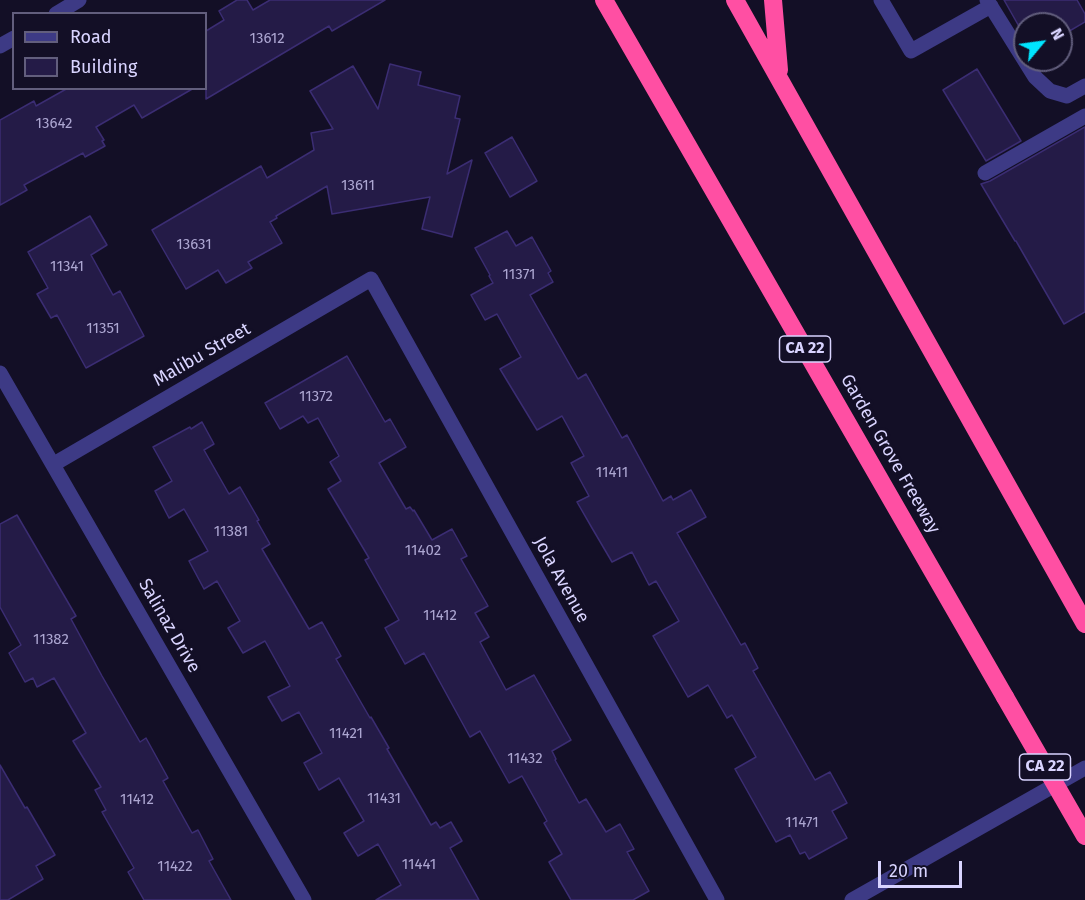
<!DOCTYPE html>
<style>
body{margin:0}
#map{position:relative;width:1085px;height:900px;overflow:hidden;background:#130f26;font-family:"Fira Sans",sans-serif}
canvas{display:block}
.legend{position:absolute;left:12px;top:12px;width:195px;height:78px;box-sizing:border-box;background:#130f26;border:2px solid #625e7d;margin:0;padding:8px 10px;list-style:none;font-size:18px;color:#d9d4ff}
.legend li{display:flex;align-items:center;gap:12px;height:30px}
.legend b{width:30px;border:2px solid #625e7d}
.north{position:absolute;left:1013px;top:12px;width:60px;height:60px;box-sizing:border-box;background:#130f26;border:2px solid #625e7d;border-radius:50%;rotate:61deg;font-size:16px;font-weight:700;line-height:24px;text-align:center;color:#d9d4ff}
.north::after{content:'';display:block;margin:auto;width:21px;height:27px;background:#00e5ff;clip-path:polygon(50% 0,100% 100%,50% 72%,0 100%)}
.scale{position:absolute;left:878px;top:861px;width:84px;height:27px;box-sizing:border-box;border:3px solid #d9d4ff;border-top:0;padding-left:8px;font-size:18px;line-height:21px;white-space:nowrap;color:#d9d4ff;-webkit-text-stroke:4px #130f26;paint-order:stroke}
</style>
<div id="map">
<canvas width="1085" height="900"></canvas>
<ul class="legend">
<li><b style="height:8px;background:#3d3a85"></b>Road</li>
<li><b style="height:16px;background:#241b47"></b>Building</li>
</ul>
<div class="north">N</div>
<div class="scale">20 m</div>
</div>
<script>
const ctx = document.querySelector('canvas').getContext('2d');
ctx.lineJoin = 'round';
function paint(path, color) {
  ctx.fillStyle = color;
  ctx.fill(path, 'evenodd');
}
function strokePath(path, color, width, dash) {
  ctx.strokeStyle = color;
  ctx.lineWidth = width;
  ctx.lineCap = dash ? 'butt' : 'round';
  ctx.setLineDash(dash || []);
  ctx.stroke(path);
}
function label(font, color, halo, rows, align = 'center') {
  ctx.font = font + ' "Fira Sans",sans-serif';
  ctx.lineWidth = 6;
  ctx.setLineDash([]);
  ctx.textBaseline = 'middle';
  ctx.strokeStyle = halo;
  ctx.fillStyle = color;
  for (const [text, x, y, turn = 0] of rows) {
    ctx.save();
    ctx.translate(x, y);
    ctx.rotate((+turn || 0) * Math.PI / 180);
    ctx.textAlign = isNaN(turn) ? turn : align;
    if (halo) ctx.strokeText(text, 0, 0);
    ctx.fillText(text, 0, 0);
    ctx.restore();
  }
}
const building = new Path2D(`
 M237 0H247L253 10 270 0H385L332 31 329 26 206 99V31L224 20 219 11Z
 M1004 0H1077L1085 14V22L1061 36V24H1025V37Z
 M390 64 421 72 418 85 460 96 455 118 460 119 447 174 472 160 452 237 422 229 430 197 332 214 327 186 276 216 277 218 270 222 282 243 248 262 252 268 226 283 218 270 186 289 152 230 261 166 267 178 314 150 311 133 333 129 310 91 353 66 378 109Z
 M977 69 1021 141 986 161 943 90Z
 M68 88H194L142 118 134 105 96 127 104 140 102 141 105 146 85 157 83 153 24 185 27 190 0 205V120L34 101 36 106Z
 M1085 127V312L1064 324 1016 241H1015L981 184 990 181Z
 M512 137 537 181 510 197 485 153Z
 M90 216 107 245 91 255 113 295 120 291 144 336 86 368 57 315 51 318 37 294 48 288 28 252Z
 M507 231 516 246 532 237 551 271 548 273 553 282 530 295 578 379 586 374 622 438 627 435 663 501 671 496 673 500 691 490 706 517 677 533 741 645 745 643 758 668 753 671 815 780 830 772 847 803 832 811 847 838 809 859 805 852 800 854 790 835 776 842 735 769 756 757 732 715 727 718 708 685 688 697 653 636 679 621 656 581 649 585 632 552 612 562 592 528 577 502 589 496 571 463 584 456 562 416 537 430 500 369 521 357 497 314 485 320 471 295 493 283 489 276 490 275 475 248Z
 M347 356 385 422 390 419 406 447 379 463 406 509 410 507 413 511 414 510 432 540 452 529 467 556 461 559 488 606 475 613 489 637 480 642 506 690 534 675 571 740 552 751 556 759 555 760 579 803 586 799 606 832 620 824 634 849 627 852 649 891 633 900H571L549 862 562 854 544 823 547 821 522 776 509 783 480 731 470 737 424 653 405 664 385 628 399 620 365 560 369 558 328 489 341 481 330 462 339 456 318 418 308 423 303 416 280 429 265 403Z
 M202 422 214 444 204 450 229 494 240 487 259 520 257 521 270 544 262 549 309 629 322 622 341 656 336 659 370 718 371 717 389 748 387 749 431 825 436 822 440 828 451 822 462 841 450 848 479 900H376L401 885 378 844 358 856 344 833 364 821 339 778 319 790 304 763 322 753 299 712 282 721 268 697 290 686 265 641 243 653 228 628 240 621 217 581 204 589 189 561 208 551 184 509 169 518 155 491 172 481 153 447 190 427 191 429Z
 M17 515 76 616 71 619 102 676 140 742 146 738 168 778 163 781 192 833 198 830 213 859 209 861 231 900H144L128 872 134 868 102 812 106 810 95 790 101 787 73 741 86 733 54 678 37 687 33 678 25 682 9 653 21 645 0 607V524Z
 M0 765 25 808 27 807 55 855 36 866 43 879 8 900H0Z`);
paint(building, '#241b47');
strokePath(building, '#3b2d73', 1.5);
strokePath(new Path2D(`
 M881 0 911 51 991 6
 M987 0 1035 77 1050 91 1067 96 1085 86
 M56 14 79 0
 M0 46 14 38
 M985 173 1085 116
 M0 373 304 900
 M54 464 371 279 717 900
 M852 900 1085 768`), '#3d3a85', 15);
strokePath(new Path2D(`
 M604 0 1005 697
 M735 0 1085 624
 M773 0 779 70`), '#ff4fa3', 18);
strokePath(new Path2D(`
 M1005 697 1085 836`), '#ff4fa3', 18);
label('15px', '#aca6d1', null, [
 ["13612",267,39],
 ["13642",54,124],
 ["13611",358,186],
 ["13631",194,245],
 ["11341",67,267],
 ["11371",519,275],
 ["11351",103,329],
 ["11372",316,397],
 ["11411",612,473],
 ["11381",231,532],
 ["11402",423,551],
 ["11412",440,616],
 ["11382",51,640],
 ["11421",346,734],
 ["11432",525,759],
 ["11431",384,799],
 ["11412",137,800],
 ["11471",802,823],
 ["11441",419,865],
 ["11422",175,867]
]);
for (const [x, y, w] of [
 [805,349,51],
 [1045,767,51]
]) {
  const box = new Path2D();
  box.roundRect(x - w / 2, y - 13, w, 26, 4.5);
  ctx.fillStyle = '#130f26';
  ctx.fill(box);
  strokePath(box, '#d9d4ff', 1.5);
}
label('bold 16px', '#d9d4ff', null, [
 ["CA 22",805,349],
 ["CA 22",1045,767]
]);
label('18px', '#d9d4ff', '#130f26', [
 ["Malibu Street",202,355,-30],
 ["Garden Grove Freeway",890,454,60],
 ["Jola Avenue",561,580,61],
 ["Salinaz Drive",169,626,60]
]);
</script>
